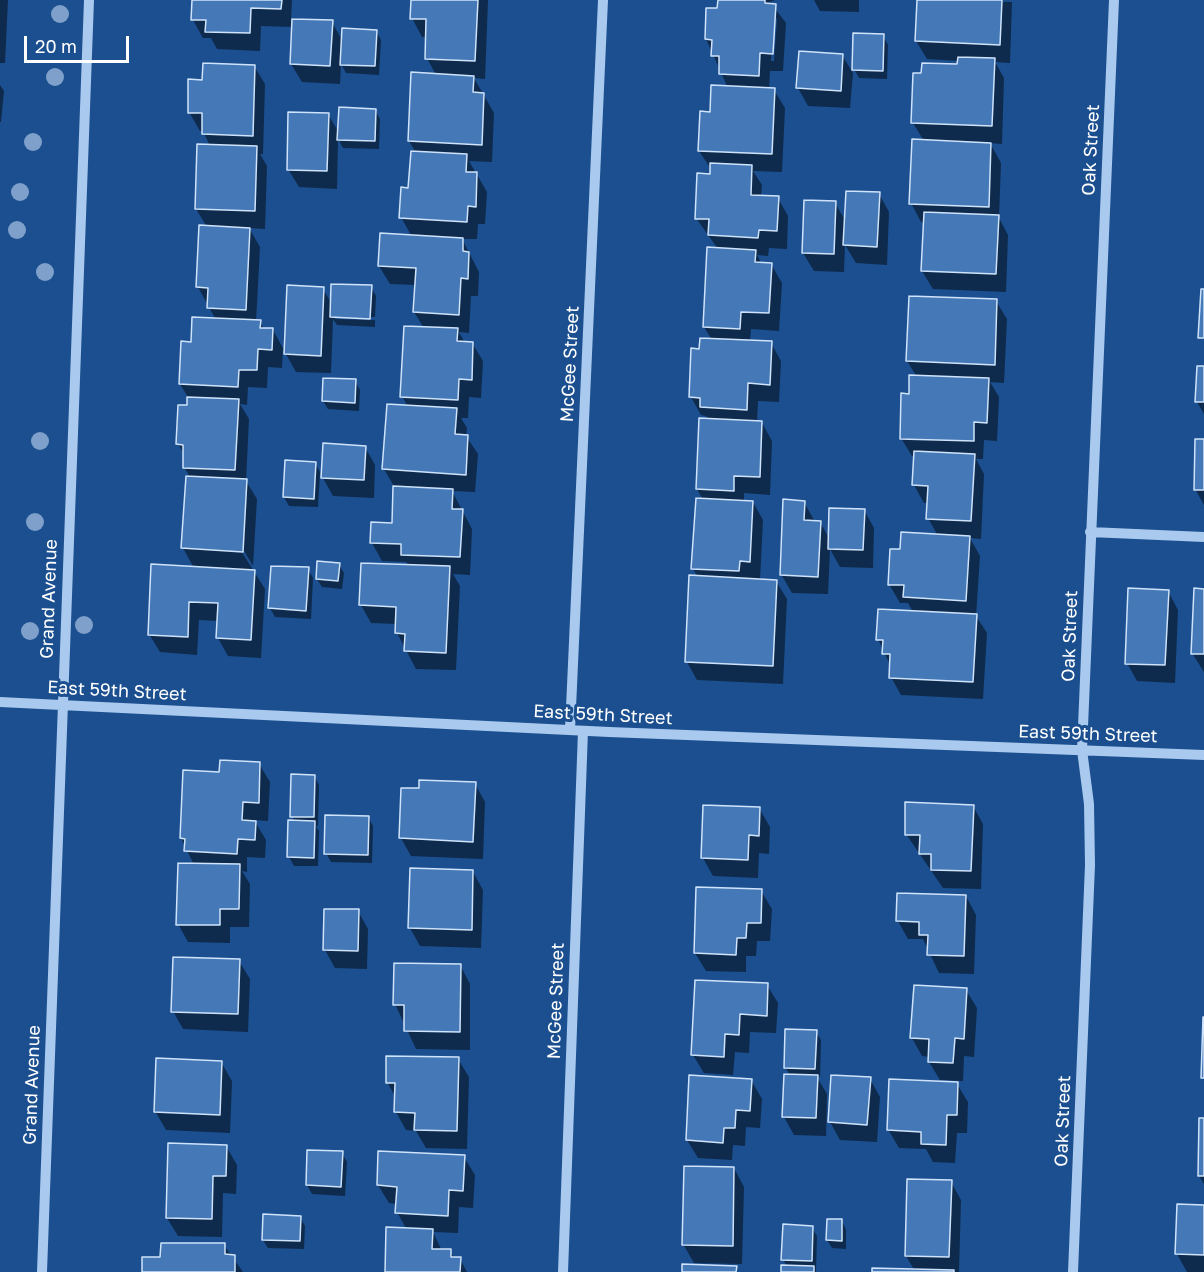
<!DOCTYPE html>
<style>
body{margin:0}
#map{position:relative;width:1204px;height:1272px;overflow:hidden;background:#1b4f8f;font-family:"Golos Text",sans-serif}
canvas{display:block}
.scale{position:absolute;left:24px;top:36px;width:105px;height:27px;box-sizing:border-box;border:3px solid #fff;border-top:0;padding-left:8px;font-size:18px;line-height:21px;white-space:nowrap;color:#fff;-webkit-text-stroke:4px #1b4f8f;paint-order:stroke}
</style>
<div id="map">
<canvas width="1204" height="1272"></canvas>
<div class="scale">20 m</div>
</div>
<script>
const context = document.querySelector('canvas').getContext('2d');
context.lineJoin = 'round';
function paint(path, color) { context.fillStyle = color; context.fill(path, 'evenodd'); }
const toPath = rows => new Path2D(rows.map(r => 'M' + r).join(''));
function strokePath(path, color, width, dash) { context.strokeStyle = color; context.lineWidth = width; context.lineCap = dash ? 'butt' : 'round'; context.setLineDash(dash || []); context.stroke(path); }
function write(font, color, halo, rows, align = 'center') {
  context.font = font + ' "Golos Text",sans-serif'; context.lineWidth = 6; context.setLineDash([]); context.textBaseline = 'middle'; context.strokeStyle = halo; context.fillStyle = color; for (const [text, x, y, turn = 0] of rows) {
    context.save(); context.translate(x, y); context.rotate((+turn || 0) * Math.PI / 180); context.textAlign = isNaN(turn) ? turn : align; if (halo) context.strokeText(text, 0, 0); context.fillText(text, 0, 0); context.restore();
  }
}
paint(toPath([
 [0,0,8,0,5,63,0,63],
 [193,0,292,0,291,20,332,22,342,40,376,31,381,40,379,75,346,73,341,64,340,84,302,82,291,64,293,27,261,26,260,51,217,49,211,38,203,38,193,20],
 [412,0,488,0,485,79,474,78,494,113,492,162,469,161,487,192,485,224,478,224,477,239,462,239,479,272,478,296,471,296,469,333,459,332,465,343,472,343,483,361,481,398,469,397,468,418,461,418,467,428,466,436,478,454,475,492,452,491,472,529,470,575,453,574,460,586,456,670,416,669,397,633,397,624,371,623,361,605,409,566,406,562,382,561,372,543,393,525,395,488,384,469,408,407,402,396,424,328,414,312,416,285,390,284,379,266,412,237,401,217,410,190,416,153,409,141,436,75,427,58,427,37,422,37,412,18],
 [719,0,775,0,770,2,786,23,783,71,770,71,769,90,774,90,785,108,782,172,753,171,762,185,761,197,778,198,788,216,787,249,769,248,768,256,757,255,762,264,771,264,782,283,779,331,751,329,750,342,771,343,781,361,779,402,758,401,757,422,762,423,772,441,770,495,744,493,744,502,753,502,763,520,760,580,776,581,787,599,783,684,697,680,687,662,698,577,693,569,703,500,697,489,709,420,706,416,701,415,691,397,701,350,712,340,704,327,718,249,696,218,711,175,711,169,699,151,728,88,706,39,719,10],
 [774,16,777,19,774,61,771,61],
 [814,0,859,0,859,12,820,11],
 [918,0,1012,2,1010,63,995,62,1004,78,1002,144,990,143,1001,163,999,218,1008,235,1006,292,933,289,922,271,925,222,921,222,911,203,924,141,913,123,959,66,959,61,927,59,916,41],
 [883,36,888,45,887,79,859,78,854,69],
 [842,55,853,73,850,108,808,106,798,88],
 [254,66,265,84,263,154,260,154,267,166,265,229,249,228,260,247,256,322,260,322,264,330,273,330,285,352,323,289,332,304,371,287,376,296,375,317,335,316,335,319,375,320,375,327,337,325,333,319,331,373,296,372,283,349,282,368,268,367,267,388,248,387,247,405,240,404,249,419,246,481,257,499,253,566,240,544,238,546,265,589,261,658,228,656,218,638,218,621,199,620,197,655,160,652,149,634,194,568,183,548,190,477,184,467,185,456,178,444,188,406,188,397,180,384,216,320,198,287,207,227,196,209,210,146,203,131,200,131,189,112,203,81],
 [0,85,4,91,1,122,0,122],
 [375,110,380,119,379,149,343,148,338,139,337,189,299,187,288,169,328,114,339,133],
 [879,194,889,212,887,265,856,263,845,245,844,272,814,271,803,253,835,203,846,222],
 [910,297,996,301,1007,319,1004,383,990,382,999,397,997,441,984,440,983,459,976,459,984,474,981,539,970,538,980,556,976,616,987,633,983,699,901,695,891,677,891,667,878,639,913,612,908,603,900,603,889,584,901,551,938,536,928,518,928,503,924,503,914,485,915,457,912,456,901,438,917,377,907,361],
 [1204,367,1204,414,1197,402],
 [355,381,360,390,359,411,328,409,323,401],
 [1204,440,1204,505,1195,489],
 [365,447,375,465,374,498,333,496,323,478],
 [315,463,320,472,318,507,289,506,284,497],
 [804,502,815,522,820,522,830,540,864,510,874,528,873,568,840,567,830,549,828,594,792,593,781,574],
 [339,565,344,573,342,589,322,587,317,579],
 [272,567,308,569,313,578,311,619,275,617,270,608],
 [1204,590,1204,672,1192,653],
 [1168,591,1178,610,1175,683,1137,681,1127,663],
 [259,764,270,782,268,821,254,820,266,840,265,858,247,857,247,872,242,871,250,884,249,927,230,927,230,943,188,942,178,924,194,865,181,838,221,774],
 [314,776,319,785,318,826,316,826,319,831,318,866,294,866,289,857,295,822,292,816],
 [475,784,485,802,483,859,411,856,401,838],
 [973,806,983,824,981,889,943,888,906,834],
 [759,808,770,827,769,854,759,853,758,878,713,876,703,858],
 [368,817,373,826,372,863,331,862,326,853],
 [473,872,483,890,481,948,420,946,410,928],
 [761,891,772,909,770,941,757,941,756,956,746,956,746,972,706,971,695,953],
 [966,896,976,915,974,974,939,973,923,939,908,939,898,921],
 [358,911,368,929,367,969,335,968,325,950],
 [239,961,250,979,248,1032,183,1029,173,1011],
 [460,965,470,984,470,1050,416,1049,395,1004],
 [767,985,778,1003,776,1033,750,1032,749,1053,735,1052,733,1075,704,1073,693,1055],
 [966,990,977,1008,974,1057,964,1056,963,1081,940,1080,929,1062,929,1057,922,1056,912,1038],
 [816,1032,821,1040,820,1077,817,1077,827,1094,826,1136,794,1135,784,1117,790,1075,785,1067],
 [458,1059,469,1077,467,1149,426,1148,416,1131,406,1130,396,1112,396,1098,387,1082],
 [221,1062,232,1081,230,1133,166,1130,155,1111],
 [870,1079,880,1097,877,1142,840,1140,830,1122],
 [751,1080,762,1099,760,1128,746,1127,745,1146,733,1145,732,1160,698,1158,687,1140],
 [957,1084,968,1102,967,1133,957,1133,955,1163,933,1162,926,1149,899,1148,888,1129],
 [1204,1120,1204,1184,1199,1176],
 [226,1146,237,1165,236,1194,223,1193,222,1237,178,1236,167,1218],
 [309,1151,342,1153,347,1162,345,1196,312,1194,307,1185],
 [380,1152,464,1157,475,1175,473,1208,459,1207,458,1233,433,1232,442,1251,450,1251,455,1259,460,1259,467,1272,386,1272,407,1230,397,1212,397,1204,389,1203,378,1185],
 [734,1168,744,1187,742,1264,694,1263,683,1244],
 [951,1182,961,1200,959,1272,874,1272,915,1271,906,1256],
 [1204,1207,1204,1272,1187,1272,1177,1254],
 [300,1217,305,1226,304,1249,268,1248,263,1240],
 [841,1220,846,1229,846,1249,832,1248,827,1240],
 [812,1228,817,1236,816,1272,783,1272,787,1267,783,1259],
 [224,1245,243,1272,143,1272,162,1259]
]), '#0007');
const building = toPath([
 [192,0,282,0,281,9,251,8,250,33,205,32,206,20,191,20,192,0],
 [411,0,478,0,475,61,425,59,426,19,410,19,411,0],
 [718,0,765,0,765,3,776,4,773,54,760,53,759,76,719,74,719,56,711,56,712,40,705,39,706,8,717,8,718,0],
 [917,0,1002,0,1000,45,915,41,917,0],
 [292,19,333,20,330,66,290,64,292,19],
 [342,28,377,30,375,66,340,65,342,28],
 [853,33,884,34,883,71,852,70,853,33],
 [799,51,843,54,841,91,796,88,799,51],
 [958,57,995,58,992,126,911,123,913,73,921,73,922,63,957,64,958,57],
 [203,63,255,65,253,136,202,134,202,113,188,113,188,79,202,80,203,63],
 [411,72,474,76,473,92,484,93,482,145,408,141,411,72],
 [711,85,775,88,772,154,698,151,700,111,710,112,711,85],
 [339,107,376,109,375,141,337,140,339,107],
 [288,112,329,113,327,171,287,170,288,112],
 [912,139,991,143,989,207,909,204,912,139],
 [197,144,257,146,255,211,195,209,197,144],
 [411,151,467,154,466,172,477,172,476,207,468,206,467,222,399,218,401,187,408,188,411,151],
 [710,163,752,165,751,195,779,196,777,231,759,230,758,238,708,235,709,219,695,219,697,173,710,174,710,163],
 [846,191,880,192,877,247,843,245,846,191],
 [804,200,836,201,834,254,802,253,804,200],
 [924,212,999,215,996,274,921,271,924,212],
 [199,225,250,228,246,310,207,308,208,288,196,287,199,225],
 [380,233,463,238,463,251,469,252,468,279,461,278,459,315,413,312,416,268,378,266,380,233],
 [707,247,756,250,755,262,772,263,769,313,741,312,740,329,703,327,707,247],
 [331,284,372,285,370,319,330,317,331,284],
 [287,285,324,287,321,356,284,354,287,285],
 [1201,289,1204,289,1204,338,1198,338,1201,289],
 [909,296,997,299,995,365,906,361,909,296],
 [192,317,261,320,260,328,273,328,272,350,258,349,257,370,239,370,238,387,179,384,181,341,191,342,192,317],
 [404,326,458,328,457,341,473,342,472,380,459,379,458,400,400,397,404,326],
 [700,338,772,341,770,385,748,383,747,410,700,407,700,398,689,397,691,348,699,349,700,338],
 [1197,366,1204,366,1204,402,1195,402,1197,366],
 [909,375,989,378,987,423,974,422,974,441,900,439,901,393,909,394,909,375],
 [323,378,356,379,355,403,322,401,323,378],
 [187,397,239,399,235,470,183,468,183,445,176,444,178,405,187,405,187,397],
 [387,404,457,408,455,434,468,435,466,475,382,469,387,404],
 [699,418,762,421,760,477,734,476,734,491,696,489,699,418],
 [1195,439,1204,439,1204,490,1194,490,1195,439],
 [323,443,366,446,364,480,321,478,323,443],
 [914,451,975,454,971,521,926,519,928,486,912,485,914,451],
 [285,460,316,462,314,499,283,497,285,460],
 [186,476,247,479,243,552,181,548,186,476],
 [393,486,453,489,452,509,463,509,460,557,401,555,401,544,370,543,371,522,392,523,393,486],
 [696,498,753,501,750,562,740,561,739,571,691,569,696,498],
 [783,499,805,501,804,520,821,521,818,577,780,575,783,499],
 [829,508,865,509,863,550,828,549,829,508],
 [901,532,970,536,966,601,903,597,904,585,888,585,890,549,900,549,901,532],
 [317,561,340,563,338,581,316,579,317,561],
 [361,563,450,566,446,653,404,651,405,634,395,633,396,607,359,605,361,563],
 [151,564,255,570,251,640,216,638,218,603,189,602,188,637,148,635,151,564],
 [271,566,309,567,306,611,268,608,271,566],
 [689,575,777,580,773,666,685,662,689,575],
 [1128,588,1169,590,1165,665,1125,664,1128,588],
 [1194,588,1204,589,1204,654,1191,654,1194,588],
 [878,609,977,614,973,682,889,678,890,654,882,654,883,640,876,640,878,609],
 [220,760,260,762,259,803,243,802,242,820,256,821,255,840,238,839,237,854,184,851,185,839,180,838,183,770,219,772,220,760],
 [291,774,315,775,314,817,290,817,291,774],
 [419,780,476,782,473,842,399,838,401,788,419,788,419,780],
 [905,802,974,805,971,871,931,870,931,854,919,854,920,835,905,835,905,802],
 [703,805,760,807,759,836,749,835,748,860,701,858,703,805],
 [325,815,369,816,368,855,324,854,325,815],
 [288,820,315,821,314,858,287,857,288,820],
 [178,863,240,864,239,909,220,909,220,925,176,925,178,863],
 [410,868,473,870,472,930,408,928,410,868],
 [696,887,762,889,761,923,747,923,746,938,737,938,736,955,694,953,696,887],
 [897,893,966,895,964,956,927,955,928,935,919,935,919,922,896,921,897,893],
 [324,909,359,909,358,951,323,950,324,909],
 [173,957,240,959,238,1014,171,1012,173,957],
 [394,963,461,964,460,1032,404,1031,404,1005,393,1005,394,963],
 [695,980,768,983,767,1016,740,1014,739,1035,725,1034,724,1057,691,1055,695,980],
 [914,985,967,988,964,1039,955,1038,953,1063,928,1062,929,1039,910,1038,914,985],
 [1203,1017,1204,1017,1204,1078,1201,1078,1203,1017],
 [785,1029,817,1030,815,1069,784,1068,785,1029],
 [386,1056,459,1057,457,1131,414,1130,415,1113,394,1112,395,1083,386,1083,386,1056],
 [156,1058,222,1061,220,1115,154,1112,156,1058],
 [784,1074,818,1075,816,1118,782,1117,784,1074],
 [689,1075,752,1079,750,1111,736,1110,735,1128,724,1128,723,1143,686,1140,689,1075],
 [831,1075,871,1077,867,1125,828,1122,831,1075],
 [889,1079,958,1082,957,1115,947,1115,946,1145,921,1144,921,1132,887,1130,889,1079],
 [1199,1118,1204,1118,1204,1176,1198,1176,1199,1118],
 [168,1143,227,1145,226,1176,213,1176,212,1219,166,1218,168,1143],
 [307,1150,343,1151,341,1187,306,1185,307,1150],
 [378,1151,465,1155,463,1191,449,1190,448,1216,395,1213,397,1187,377,1185,378,1151],
 [684,1166,734,1167,733,1246,682,1245,684,1166],
 [907,1179,952,1180,949,1257,905,1256,907,1179],
 [1177,1204,1204,1205,1204,1255,1175,1254,1177,1204],
 [263,1214,301,1216,300,1241,262,1240,263,1214],
 [827,1219,842,1219,842,1241,826,1240,827,1219],
 [783,1224,813,1226,812,1261,781,1260,783,1224],
 [386,1227,433,1229,432,1249,451,1249,451,1257,461,1257,460,1272,385,1272,386,1227],
 [161,1243,225,1243,225,1254,235,1255,235,1272,142,1272,142,1257,160,1257,161,1243],
 [682,1264,737,1266,736,1272,682,1272,682,1264],
 [781,1265,814,1266,814,1272,781,1272,781,1265],
 [872,1268,954,1270,954,1272,872,1272,872,1268]
]);
paint(building, '#4478b7');
strokePath(building, '#cfe3fa', 1.5);
strokePath(toPath([
 [1090,532,1204,537],
 [0,702,609,732,1204,755],
 [570,730,603,0],
 [42,1272,89,0],
 [563,1272,583,731],
 [1073,1272,1090,865,1089,804,1082,750,1114,0]
]), '#a9c9ee', 10);
context.fillStyle = '#7ea0ca';
for (const [x, y] of [
 [60,14],
 [55,77],
 [33,142],
 [20,192],
 [17,230],
 [45,272],
 [40,441],
 [35,522],
 [84,625],
 [30,631]
]) { context.beginPath(); context.arc(x, y, 9, 0, 2 * Math.PI); context.fill(); }
write('18px', '#fff', '#1b4f8f', [
 ["Oak Street",1091,150,-87],
 ["McGee Street",570,364,-87],
 ["Grand Avenue",49,599,-88],
 ["Oak Street",1070,636,-88],
 ["East 59th Street",117,691,3],
 ["East 59th Street",603,715,3],
 ["East 59th Street",1088,734,2],
 ["McGee Street",556,1001,-88],
 ["Grand Avenue",32,1085,-88],
 ["Oak Street",1063,1121,-88]
]);
</script>
